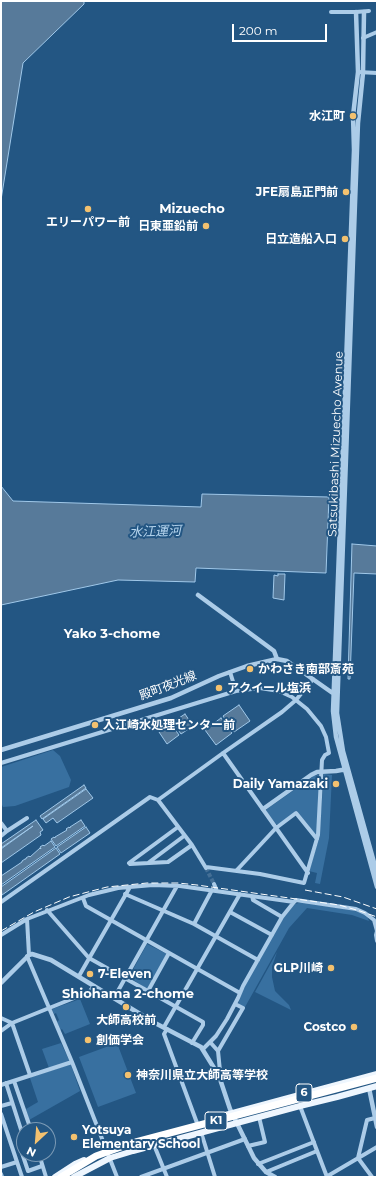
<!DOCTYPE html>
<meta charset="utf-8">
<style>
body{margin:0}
#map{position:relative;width:378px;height:1178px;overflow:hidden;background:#235683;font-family:Montserrat,sans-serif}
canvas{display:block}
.frame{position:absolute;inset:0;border:2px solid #fff;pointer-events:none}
.north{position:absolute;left:16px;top:1122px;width:40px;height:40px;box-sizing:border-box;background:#235683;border:1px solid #7b9ab5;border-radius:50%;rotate:206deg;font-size:11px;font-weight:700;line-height:16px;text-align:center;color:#fff}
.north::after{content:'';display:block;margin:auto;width:14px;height:18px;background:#f3c16f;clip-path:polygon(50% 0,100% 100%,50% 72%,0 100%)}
.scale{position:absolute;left:232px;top:24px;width:95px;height:18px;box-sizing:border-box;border:2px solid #fff;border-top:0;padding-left:5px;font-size:12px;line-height:14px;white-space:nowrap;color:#fff;-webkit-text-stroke:3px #235683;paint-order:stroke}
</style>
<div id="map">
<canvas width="378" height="1178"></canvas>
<div class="frame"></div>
<div class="north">N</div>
<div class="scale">200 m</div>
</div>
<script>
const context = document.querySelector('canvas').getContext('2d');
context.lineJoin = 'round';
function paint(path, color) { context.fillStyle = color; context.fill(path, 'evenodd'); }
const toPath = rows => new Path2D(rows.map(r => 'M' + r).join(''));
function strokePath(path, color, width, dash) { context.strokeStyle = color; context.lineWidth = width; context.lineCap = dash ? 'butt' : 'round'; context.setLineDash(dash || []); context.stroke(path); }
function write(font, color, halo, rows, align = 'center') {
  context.font = font + ' Montserrat,"Noto Sans JP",sans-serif'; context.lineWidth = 4; context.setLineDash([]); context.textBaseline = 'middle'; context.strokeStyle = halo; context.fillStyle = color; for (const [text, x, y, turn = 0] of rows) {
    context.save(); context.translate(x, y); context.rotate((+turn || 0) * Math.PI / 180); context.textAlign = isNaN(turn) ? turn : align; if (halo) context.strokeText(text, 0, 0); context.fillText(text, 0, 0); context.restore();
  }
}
paint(toPath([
 [53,750,60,756,71,780,69,787,15,806,3,807,1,803,1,767],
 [324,774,332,775,329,838,320,884,315,883,317,873,309,871,319,838],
 [318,775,320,776,317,835,314,835,297,811,279,824,276,824,266,811,267,809,314,776],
 [302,902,355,911,366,914,369,921,352,915,307,908,289,928,245,1007,238,1004,244,986,282,920,295,904],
 [147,944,167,954,147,989,129,977],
 [277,952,272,967,272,977,275,991,289,1005,291,1010,255,992],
 [80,999,90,1024,65,1034,62,1029,60,1030,57,1022,59,1020,56,1013,54,1014,52,1009],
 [61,1043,69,1060,68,1062,49,1068,42,1049],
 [117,1043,136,1093,98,1107,79,1057],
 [69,1065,71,1065,80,1091,29,1120,26,1109,38,1102,30,1078,31,1077]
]), '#3870a0');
const water = toPath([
 [1,1,84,1,84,4,23,63,1,200,1,1],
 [1,486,13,501,201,507,202,494,329,497,326,573,196,568,195,582,118,580,1,605,1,486],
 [352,544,377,546,377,574,354,573,350,679,348,679,352,544],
 [278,574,285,574,284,600,273,598,274,575,278,576,278,574],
 [239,705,250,721,234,732,223,716,239,705],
 [185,714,193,726,181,734,173,722,185,714],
 [221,718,232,733,216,745,205,730,221,718],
 [171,724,179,735,167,744,159,732,171,724],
 [84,785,86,788,42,819,40,816,84,785],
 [86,789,93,798,57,823,53,818,46,823,43,819,86,789],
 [36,820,43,830,40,832,41,835,1,863,1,849,33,826,1,848,1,844,36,820],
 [81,820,85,826,56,846,51,839,54,837,55,838,55,837,67,830,66,829,69,827,70,828,70,827,81,820],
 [86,827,90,833,61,853,57,847,86,827],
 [51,841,55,847,1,885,1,876,22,862,22,861,25,859,26,859,26,858,29,856,30,857,40,848,41,849,40,847,43,845,44,846,51,841],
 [56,848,60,854,2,895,1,887,56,848]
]);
paint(water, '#577a9a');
strokePath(water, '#a0c8e9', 1);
strokePath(toPath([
 [206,868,214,884]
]), '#446f96', 4, [4, 2]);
strokePath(toPath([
 [331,12,356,12,369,11],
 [363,38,377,32],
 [358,72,377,73],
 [230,672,236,691],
 [223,753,308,873],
 [1,763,236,691,260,688,279,691,292,697,307,709,321,726,326,737,329,753,325,755,322,760,318,835,304,883,260,874,206,867],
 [158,800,223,753,282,712,296,700,313,679],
 [1,823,7,831,1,836],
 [178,827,129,863,130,864,168,862,192,845],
 [7,831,27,818],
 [148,863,184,836],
 [236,871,276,828,296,813,317,839],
 [214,884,217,891],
 [125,894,194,924,258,960],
 [252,896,253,900,282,917],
 [83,898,86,906,240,993],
 [1,902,150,797,158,800,192,845,206,868],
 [47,910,89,958,203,1022,203,1025,192,1043],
 [230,912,272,935],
 [27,919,29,955],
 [194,924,212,890],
 [1,935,27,919,89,895,118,888,153,885,180,886,294,902,296,900,356,909,365,913,374,920,377,931,376,935,377,941],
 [27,956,72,1062,117,1177],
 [79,976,130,887],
 [148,991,169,953],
 [114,998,177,886],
 [1,1018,12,1023,30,1075],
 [164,1027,240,894],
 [167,1029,164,1034,197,1123],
 [1,1031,12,1023,89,992,94,986],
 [210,1042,218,1051,221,1081],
 [203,1049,216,1036,227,1019,238,998,243,986,282,917,294,902],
 [218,1051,243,1008,235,1004],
 [14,1081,31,1130],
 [6,1083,24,1139],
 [1,1085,72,1062],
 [1,1106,12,1103],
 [300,1106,327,1177],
 [1,1114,22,1177],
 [201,1132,215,1177],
 [24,1139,18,1141,28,1171,42,1166],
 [154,1145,167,1177],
 [248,1146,265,1142,259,1117],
 [39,1154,46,1177],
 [258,1164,314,1142],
 [1,1167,17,1162],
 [266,1172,317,1151],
 [1,1174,2,1177],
 [141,1177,245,1139],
 [326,1177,377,1147],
 [372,1177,358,1158,367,1120,375,1118]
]), '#accce8', 4);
strokePath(toPath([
 [356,12,358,72,353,116,354,150,333,711,336,737,377,887],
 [364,12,363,73,358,123,355,204,337,713,343,751,377,873],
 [198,595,270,648,274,651,277,659],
 [1,750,171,698,219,676,247,666,277,659,287,661,334,694],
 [263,809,311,775,317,772,336,771,347,769],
 [1,983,29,955,32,954,51,960,155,1023,201,1047,219,1076,230,1109,254,1158,266,1172,275,1177],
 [369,1088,377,1127]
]), '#accce8', 4.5);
strokePath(toPath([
 [218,1117,377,1074],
 [55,1177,75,1164,84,1160],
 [74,1177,110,1158,133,1151,300,1106,337,1097,377,1086]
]), '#eef6fe', 6);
strokePath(toPath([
 [305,890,343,897,377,909],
 [1,931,34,912,69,897,107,887,147,883,178,883,197,885,339,905,360,911,377,917]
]), '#fff', 1, [7, 3]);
strokePath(toPath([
 [61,1177,96,1156,132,1143,377,1078]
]), '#fff', 7);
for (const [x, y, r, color] of [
 [353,116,4,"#f3c16f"],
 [346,192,4,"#f3c16f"],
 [88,209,4,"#f3c16f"],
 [206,226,4,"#f3c16f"],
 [345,239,4,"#f3c16f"],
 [250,669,4,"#f3c16f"],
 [219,688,4,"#f3c16f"],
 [95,725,4,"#f3c16f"],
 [336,784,4,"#f3c16f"],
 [331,968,4,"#f3c16f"],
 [90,974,4,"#f3c16f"],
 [126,1007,4,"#f3c16f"],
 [354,1027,4,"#f3c16f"],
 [88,1040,4,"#f3c16f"],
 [128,1075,4,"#f3c16f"],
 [74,1137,4,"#f3c16f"]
]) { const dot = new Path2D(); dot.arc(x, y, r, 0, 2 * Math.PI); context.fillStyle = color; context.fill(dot); strokePath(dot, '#235683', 1.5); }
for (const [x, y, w] of [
 [304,1093,16],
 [216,1121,22]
]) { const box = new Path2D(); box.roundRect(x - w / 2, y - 9, w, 18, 3); context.fillStyle = '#235683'; context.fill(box); strokePath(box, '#fff', 1); }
write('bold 11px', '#fff', null, [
 ["6",304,1093],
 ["K1",216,1121]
]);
write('bold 12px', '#fff', '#235683', [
 ["水江町",345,116],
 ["JFE扇島正門前",338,192],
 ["エリーパワー前",88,222,"center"],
 ["日東亜鉛前",198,226],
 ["日立造船入口",337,239],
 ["かわさき南部斎苑",258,669,"left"],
 ["アクイール塩浜",227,688,"left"],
 ["入江崎水処理センター前",103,725,"left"],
 ["Daily Yamazaki",328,784],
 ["GLP川崎",323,968],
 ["7-Eleven",98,974,"left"],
 ["大師高校前",126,1020,"center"],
 ["Costco",346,1027],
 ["創価学会",96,1040,"left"],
 ["神奈川県立大師高等学校",136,1075,"left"],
 ["Yotsuya",82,1130,"left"],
 ["Elementary School",82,1144,"left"]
], 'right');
write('12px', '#fff', '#235683', [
 ["Satsukibashi Mizuecho Avenue",336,444,-88],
 ["殿町夜光線",168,686,-21]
]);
write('bold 13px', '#fff', '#235683', [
 ["Mizuecho",192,209],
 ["Yako 3-chome",112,634],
 ["Shiohama 2-chome",128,994]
]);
write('italic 13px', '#b7d6ef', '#235683', [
 ["水江運河",155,532,-2]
]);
</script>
